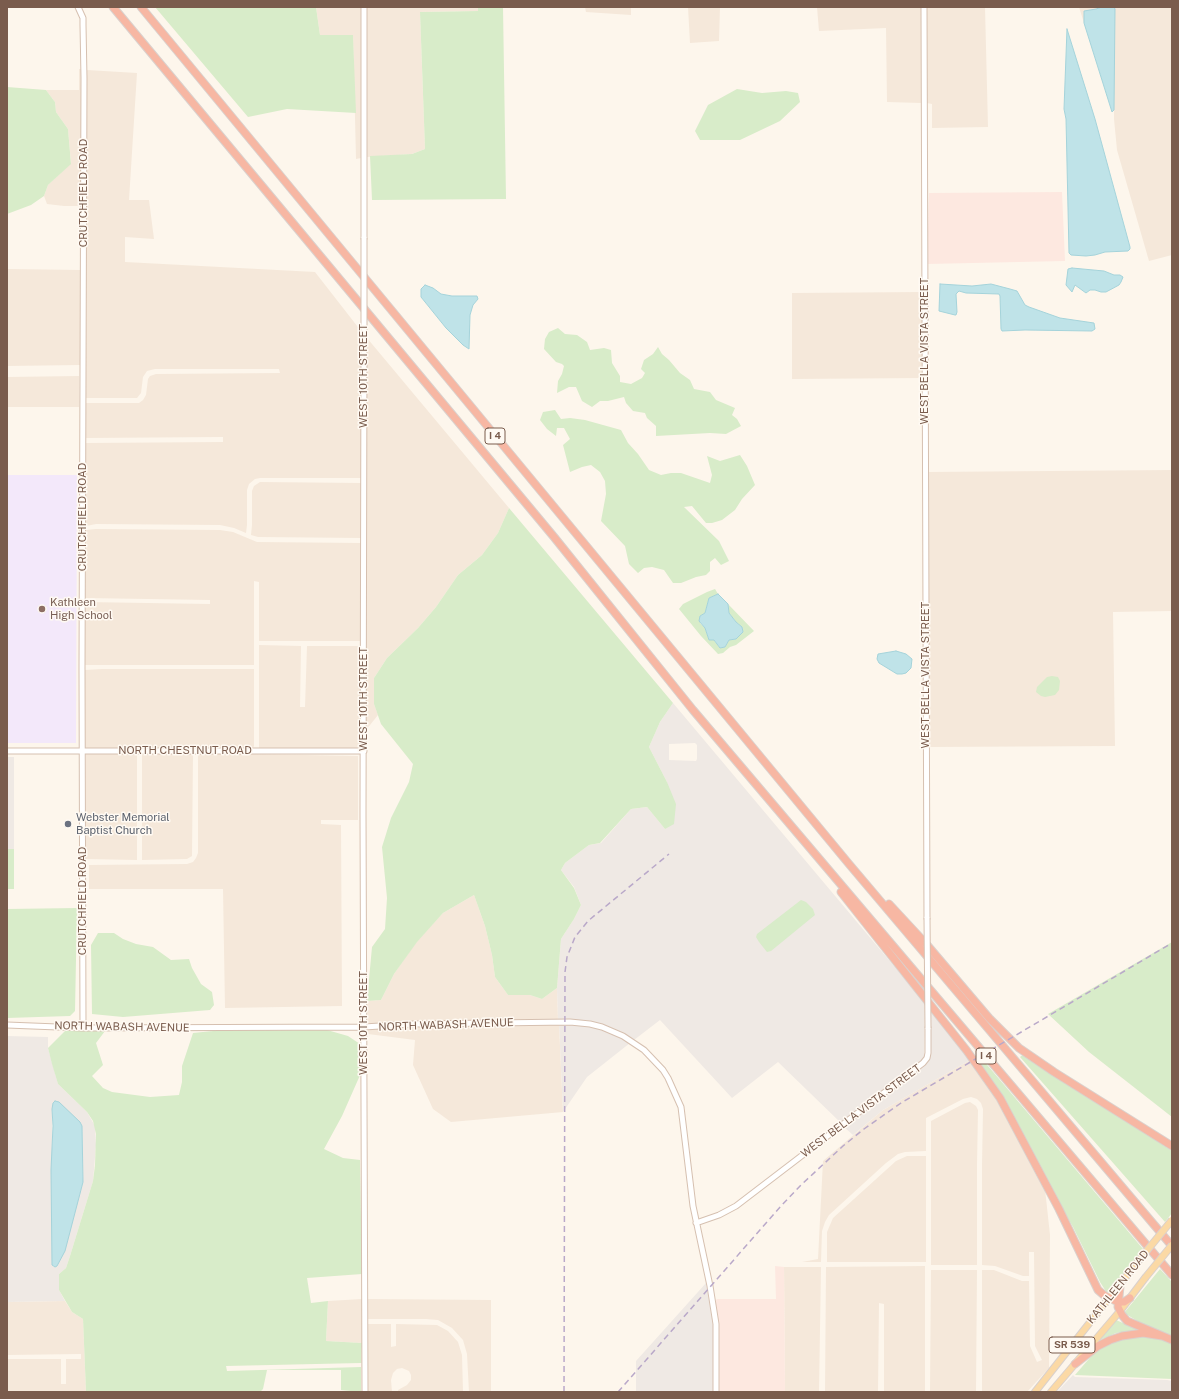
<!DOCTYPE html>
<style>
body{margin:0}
#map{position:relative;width:1179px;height:1399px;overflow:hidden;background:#fdf6ec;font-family:"Public Sans",sans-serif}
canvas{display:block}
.frame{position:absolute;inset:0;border:8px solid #7a5c4d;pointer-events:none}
</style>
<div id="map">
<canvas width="1179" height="1399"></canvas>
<div class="frame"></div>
</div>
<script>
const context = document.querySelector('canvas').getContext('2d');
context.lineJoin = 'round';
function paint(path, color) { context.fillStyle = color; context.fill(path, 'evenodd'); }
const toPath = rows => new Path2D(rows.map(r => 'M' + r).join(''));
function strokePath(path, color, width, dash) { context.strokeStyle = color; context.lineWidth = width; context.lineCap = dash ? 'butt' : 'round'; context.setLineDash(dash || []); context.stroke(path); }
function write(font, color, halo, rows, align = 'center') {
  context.font = font + ' "Public Sans",sans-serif'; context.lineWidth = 3; context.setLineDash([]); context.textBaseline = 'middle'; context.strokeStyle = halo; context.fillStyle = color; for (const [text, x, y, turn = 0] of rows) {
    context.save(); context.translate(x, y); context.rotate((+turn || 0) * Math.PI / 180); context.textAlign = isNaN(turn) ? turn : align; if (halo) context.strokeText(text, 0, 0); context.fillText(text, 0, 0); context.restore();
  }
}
paint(toPath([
 [316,7,362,7,361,158,356,159,353,35,320,35],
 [367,7,478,7,478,11,420,12,425,149,412,154,367,157],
 [585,7,631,7,631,15,586,12],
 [688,7,720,7,719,41,690,43],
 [817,7,921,7,921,103,887,102,886,28,819,31],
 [926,7,985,7,988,127,932,128,932,104,927,103],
 [1079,7,1102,7,1096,9,1084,11,1084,23],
 [1114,7,1172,7,1172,255,1149,261,1117,150,1114,119],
 [79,69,81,69,81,206,64,206,47,204,44,196,48,185,71,163,68,129,56,112,55,102,46,90,79,90],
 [87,70,137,73,129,200,149,200,154,239,125,237,125,262,315,272,361,331,361,478,260,478,255,479,249,484,247,490,247,525,246,533,234,528,220,525,96,524,86,526,86,443,223,442,223,437,86,438,86,403,139,403,143,400,146,395,148,379,150,376,156,374,280,373,279,369,155,369,147,371,143,377,141,393,137,398,86,398],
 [7,269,81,270,80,365,7,366],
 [922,292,922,378,792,379,792,293],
 [367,338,509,508,498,533,482,555,458,575,436,607,418,628,387,658,374,678,374,704,378,715,366,730],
 [79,376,79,407,7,407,7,377],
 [1172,470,1172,611,1113,612,1115,746,929,747,928,472],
 [260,482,361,483,361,538,258,537,251,535,252,525,252,491,254,486],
 [96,529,220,530,233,532,257,542,361,543,361,641,259,641,259,582,254,581,254,665,85,665,85,602,210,604,210,600,85,598,86,530],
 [259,645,301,646,300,707,305,707,307,646,361,646,361,748,259,748],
 [102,669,254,669,254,746,253,748,85,749,85,670],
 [193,753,192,856,187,859,142,860,142,754],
 [198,753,358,756,358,820,321,820,321,804,321,824,341,825,342,1006,225,1008,223,889,89,889,89,865,187,864,193,862,196,858,198,853],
 [86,754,137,754,137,860,86,859],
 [474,895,485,926,492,955,495,977,508,995,530,995,542,999,557,988,558,1020,412,1021,368,1025,367,1001,381,1000,394,974,416,942,443,913],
 [559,1024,563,1112,451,1122,433,1109,413,1065,415,1040,368,1034,368,1030,412,1026],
 [970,1060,998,1099,1045,1189,1050,1235,1049,1368,1027,1392,982,1392,982,1270,994,1270,1022,1281,1029,1281,1030,1346,1037,1362,1042,1360,1035,1346,1034,1252,1029,1252,1029,1276,1023,1276,995,1266,982,1265,982,1165,983,1109,981,1103,977,1099,971,1097,963,1099,926,1118,926,1151,905,1152,898,1154,886,1163,829,1215,825,1222,822,1231,821,1262,802,1262,818,1259,823,1161,883,1110],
 [970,1102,976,1106,978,1110,977,1165,977,1265,931,1265,931,1121,965,1103],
 [907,1156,926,1156,926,1262,827,1262,827,1232,833,1218,896,1161],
 [925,1266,925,1392,884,1392,884,1304,879,1303,878,1392,825,1392,826,1267],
 [784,1267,821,1267,819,1392,785,1392],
 [931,1270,977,1270,976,1392,930,1392],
 [362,1299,362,1363,361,1363,362,1343,326,1341,328,1301],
 [367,1299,491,1300,491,1392,469,1392,467,1354,463,1340,452,1328,438,1320,426,1319,367,1319],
 [65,1301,72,1312,83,1319,86,1392,7,1392,7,1359,61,1359,61,1384,66,1384,66,1359,81,1359,81,1354,7,1355,7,1302],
 [367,1324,391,1324,391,1347,396,1346,396,1324,437,1325,448,1331,458,1342,462,1355,463,1392,398,1392,398,1390,407,1385,411,1380,411,1375,409,1371,402,1368,397,1369,393,1373,391,1380,392,1392,368,1392]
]), '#f5e8da');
paint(toPath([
 [1062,192,1065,261,927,264,929,193],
 [775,1266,784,1267,785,1392,719,1392,719,1345,715,1301,717,1299,776,1299]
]), '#fde8e0');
paint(toPath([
 [673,703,925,1003,924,1057,921,1062,841,1123,778,1062,732,1098,660,1020,634,1040,614,1029,591,1021,581,1020,558,1020,557,988,561,939,574,919,581,905,574,887,561,870,565,863,589,845,601,843,631,809,647,807,665,829,667,782,649,747,660,722],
 [695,743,697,745,697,759,696,761,669,760,669,744],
 [7,757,14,757,14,849,7,849],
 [930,1009,970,1060,883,1110,853,1135,844,1127,929,1061,930,1053],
 [559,1024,589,1026,601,1029,622,1038,630,1043,587,1077,563,1112],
 [7,1036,48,1037,48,1048,58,1084,87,1112,95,1126,96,1145,93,1181,70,1256,66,1268,59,1274,59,1290,65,1301,7,1302],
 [52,1109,82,1126,83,1182,60,1259,57,1266,54,1267,52,1265],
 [706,1283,713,1324,714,1392,636,1392,636,1361],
 [1073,1375,1075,1377,1167,1380,1172,1381,1172,1392,1057,1392]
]), '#efe9e4');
paint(toPath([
 [7,475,77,475,76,743,7,743]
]), '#f3e8fa');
paint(toPath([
 [155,7,316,7,320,35,353,35,356,113,287,109,248,117],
 [478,7,503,7,506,199,372,200,370,156,412,154,425,149,420,12,478,11],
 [7,87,46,90,55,102,56,112,68,129,71,164,48,185,44,196,31,205,7,214],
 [737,89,762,93,786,91,798,93,800,102,780,121,740,140,700,140,695,131,708,105],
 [558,328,565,334,577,335,587,342,590,350,604,348,611,350,612,363,620,376,620,382,631,384,642,378,645,373,641,369,644,360,653,354,658,347,662,354,669,360,680,373,690,380,694,389,710,392,716,400,735,408,732,415,737,419,741,426,726,434,710,433,656,436,656,426,647,418,645,413,633,411,626,403,624,397,608,401,600,401,592,407,582,401,576,387,569,387,557,393,558,381,562,374,564,366,562,364,556,362,544,349,545,339,549,332],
 [555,410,561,419,570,418,585,420,621,430,628,443,638,454,649,470,661,475,671,473,681,473,710,483,712,475,707,456,720,461,740,455,747,466,755,485,742,499,735,510,722,520,712,523,706,523,692,506,684,507,719,541,729,561,721,565,715,558,710,562,710,571,706,575,696,577,681,583,673,583,664,570,652,567,644,568,638,573,629,564,625,546,601,521,606,494,605,481,600,472,591,465,582,467,570,472,563,445,570,439,564,428,557,428,556,436,547,429,540,420,543,412],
 [509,508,673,703,660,722,649,747,667,782,676,804,674,824,665,829,647,807,631,809,600,843,589,845,565,863,561,870,574,888,581,905,574,919,561,939,557,988,542,999,530,995,508,995,495,977,492,955,485,926,474,895,443,913,417,942,394,974,381,1000,367,1001,372,947,385,929,387,898,382,847,391,818,409,782,413,764,381,724,374,704,374,678,387,658,418,628,436,607,458,575,482,555,498,533],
 [715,589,718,594,709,598,705,613,700,616,700,623,705,628,709,640,714,640,720,648,725,647,729,640,736,639,743,632,742,627,736,622,729,613,728,604,754,631,736,645,730,647,723,653,718,654,701,636,679,609,683,604,707,592],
 [1052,676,1058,677,1060,681,1059,690,1055,695,1045,697,1041,696,1036,692,1037,687,1047,677],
 [7,849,14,849,14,889,7,889],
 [801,900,806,902,813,909,815,915,771,951,767,952,759,942,756,937,757,934],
 [77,908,75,1011,70,1016,7,1018,7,909],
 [98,933,114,933,123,939,136,944,153,947,171,960,189,959,192,968,201,984,212,992,214,1005,210,1010,123,1017,92,1014,91,945],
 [1172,942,1172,1117,1089,1052,1048,1014],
 [66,1030,105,1031,96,1043,103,1065,92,1076,103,1088,112,1092,150,1097,179,1095,182,1082,182,1066,193,1033,223,1030,327,1030,348,1036,360,1044,361,1073,342,1116,324,1149,343,1158,360,1160,362,1274,307,1278,311,1303,328,1301,326,1341,362,1343,361,1363,226,1366,227,1371,361,1367,361,1392,341,1390,341,1370,267,1370,263,1389,260,1392,86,1392,83,1319,72,1312,59,1290,59,1274,66,1268,70,1256,93,1181,95,1165,96,1134,93,1121,87,1112,58,1084,52,1064,48,1048],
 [1025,1053,1172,1151,1172,1213,1165,1222,1020,1057],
 [983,1060,1143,1249,1107,1293,1100,1282,1073,1227,1041,1172,1008,1107,996,1086,979,1062],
 [1160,1269,1172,1282,1172,1337,1141,1323,1124,1313],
 [1116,1320,1139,1330,1116,1333,1100,1340],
 [1131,1335,1155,1337,1172,1343,1172,1379,1075,1375,1094,1353,1107,1345]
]), '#d8ecc9');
const water = toPath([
 [1102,7,1114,7,1115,9,1114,110,1112,112,1084,23,1084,11,1096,9,1102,7],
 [1067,29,1095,119,1130,247,1130,249,1128,251,1105,252,1095,255,1086,256,1071,255,1069,253,1066,119,1064,109,1067,29],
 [1072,268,1104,271,1114,275,1120,275,1123,277,1121,282,1119,285,1106,292,1101,292,1095,290,1090,290,1086,293,1075,285,1072,292,1066,285,1068,269,1072,268],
 [940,284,972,286,991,284,1010,289,1017,291,1025,305,1029,307,1060,318,1094,323,1095,329,1092,331,1025,330,1002,331,1001,329,1000,296,999,294,966,293,959,291,956,294,957,312,956,315,955,315,939,311,940,284],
 [425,285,433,288,441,294,452,296,477,296,478,299,473,305,470,315,469,349,463,345,446,328,421,297,421,289,425,285],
 [718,594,728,604,729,613,736,622,742,627,743,632,736,639,729,640,725,647,720,648,714,640,709,640,705,628,699,621,700,616,705,613,709,598,718,594],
 [896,651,906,654,912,659,911,668,906,673,902,674,897,674,879,663,877,659,878,654,896,651],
 [55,1101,59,1102,80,1122,82,1126,83,1182,65,1251,57,1266,55,1267,52,1265,51,1170,53,1126,52,1109,53,1103,55,1101]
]);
paint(water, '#bfe3e8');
strokePath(water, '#a5d3da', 1);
const secondary = toPath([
 [78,7,83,18,83,25,84,78,82,668,83,1028],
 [924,7,927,918],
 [364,238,364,7],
 [364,345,363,813,365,1392],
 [7,751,364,751],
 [7,1025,83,1028,364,1027,412,1024,570,1022,590,1024,602,1027,623,1036,644,1050,663,1070,668,1078,681,1107,693,1206,710,1286,716,1324,716,1392],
 [696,1223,719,1215,736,1206,923,1063,927,1058,928,1053,928,1028]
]);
const primary = toPath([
 [1035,1392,1140,1259],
 [1051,1392,1120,1311,1145,1278]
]);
const highway = toPath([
 [113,7,554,537,693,710,1172,1275],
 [141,7,849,864,1172,1246],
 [841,892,967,1051,1000,1098,1059,1209,1098,1290,1105,1296,1118,1302,1124,1302,1130,1298],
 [889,904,927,945,989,1018,1019,1048,1054,1072,1172,1146],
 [1120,1286,1118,1307,1122,1315,1127,1321,1172,1340],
 [1075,1364,1098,1346,1110,1340,1122,1336,1143,1333,1162,1336]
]);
strokePath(secondary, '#d6c0b0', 7);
strokePath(primary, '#dad1cd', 8);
strokePath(highway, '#dad1cd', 9);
strokePath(secondary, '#fff', 5);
strokePath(primary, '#fbd9a5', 6);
strokePath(highway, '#f7b7a3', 7);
strokePath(toPath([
 [564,1392,565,972,567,957,575,937,588,921,669,854],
 [618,1392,781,1206,801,1185,843,1146,864,1129,901,1103,1172,943]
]), '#b9a8c9', 1.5, [6, 4]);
const secondaryBridge = toPath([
 [364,345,364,238],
 [927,918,928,1028]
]);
const primaryBridge = toPath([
 [1140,1259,1172,1220],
 [1145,1278,1172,1245]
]);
strokePath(secondaryBridge, '#d6c0b0', 7, []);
strokePath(primaryBridge, '#dad1cd', 8, []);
strokePath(secondaryBridge, '#fff', 5);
strokePath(primaryBridge, '#fbd9a5', 6);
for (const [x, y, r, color] of [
 [42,609,4,"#8d6e63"],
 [68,824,4,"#6b7280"]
]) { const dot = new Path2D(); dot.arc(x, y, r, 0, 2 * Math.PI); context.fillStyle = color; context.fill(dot); strokePath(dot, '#fffaf3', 1.5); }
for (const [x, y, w] of [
 [495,436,20],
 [986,1056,20],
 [1072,1345,46]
]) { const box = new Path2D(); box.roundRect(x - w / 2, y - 8, w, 16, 3); context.fillStyle = '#fffaf3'; context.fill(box); strokePath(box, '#7a5c4d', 1); }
write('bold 10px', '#7a5c4d', null, [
 ["I 4",495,436],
 ["I 4",986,1056],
 ["SR 539",1072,1345]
]);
write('11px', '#7a5c4d', '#fffaf3', [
 ["CRUTCHFIELD ROAD",84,193,-90],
 ["WEST BELLA VISTA STREET",925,351,-90],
 ["WEST 10TH STREET",364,376,-90],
 ["CRUTCHFIELD ROAD",83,517,-90],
 ["WEST BELLA VISTA STREET",926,675,-90],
 ["WEST 10TH STREET",364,699,-90],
 ["NORTH CHESTNUT ROAD",185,751],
 ["CRUTCHFIELD ROAD",83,901,-90],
 ["WEST 10TH STREET",364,1023,-90],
 ["NORTH WABASH AVENUE",446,1025,-2],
 ["NORTH WABASH AVENUE",122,1027,1],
 ["WEST BELLA VISTA STREET",861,1111,-37],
 ["KATHLEEN ROAD",1118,1287,-51]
]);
write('11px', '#785e54', '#fffaf3', [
 ["Kathleen",50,603],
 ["High School",50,616]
], 'left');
write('11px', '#5b616d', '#fffaf3', [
 ["Webster Memorial",76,818],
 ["Baptist Church",76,831]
], 'left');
</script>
